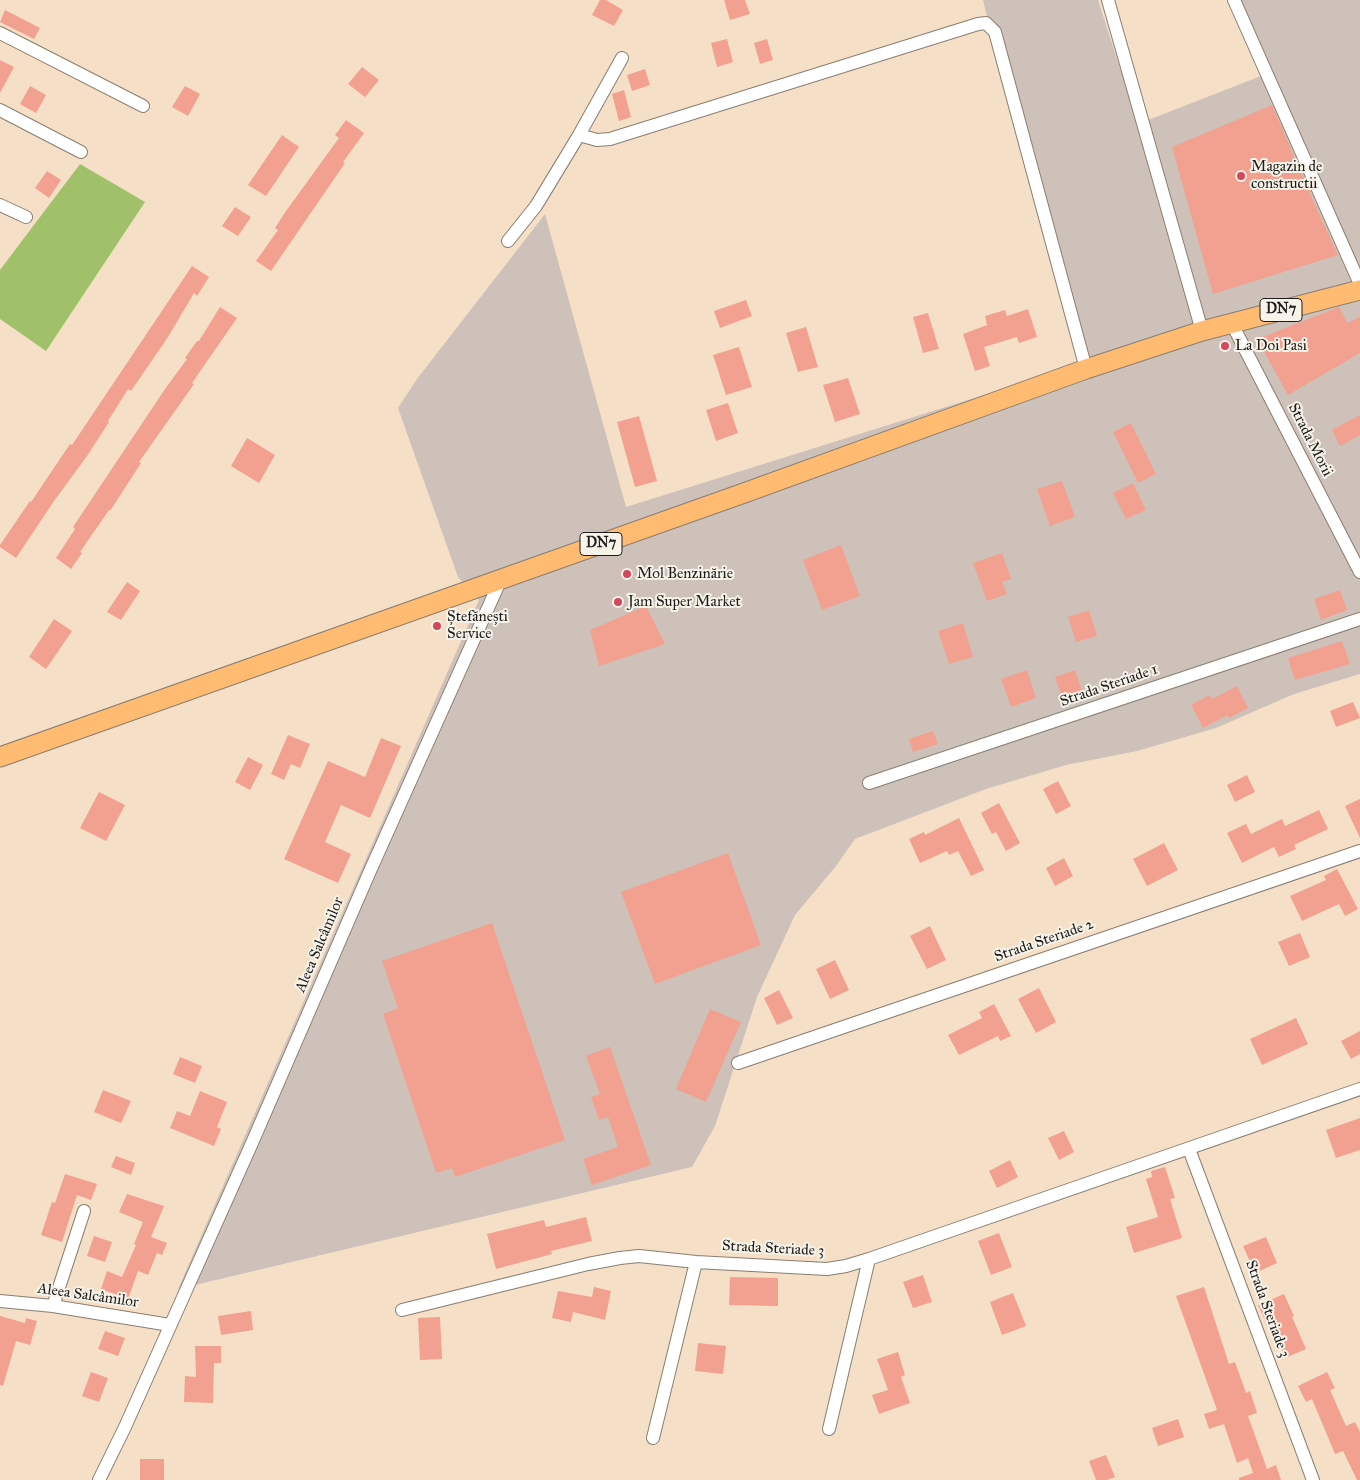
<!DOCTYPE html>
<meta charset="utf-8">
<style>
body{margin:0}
canvas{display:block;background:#f5dfc6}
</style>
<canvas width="1360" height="1480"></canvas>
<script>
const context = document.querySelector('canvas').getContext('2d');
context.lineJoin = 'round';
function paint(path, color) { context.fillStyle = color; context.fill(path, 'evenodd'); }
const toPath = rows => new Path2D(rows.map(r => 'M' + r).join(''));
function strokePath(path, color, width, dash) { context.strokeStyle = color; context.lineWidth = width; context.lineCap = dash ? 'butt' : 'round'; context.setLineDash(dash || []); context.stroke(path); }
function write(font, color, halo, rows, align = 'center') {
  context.font = font + ' "IM FELL Great Primer",serif'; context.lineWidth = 4; context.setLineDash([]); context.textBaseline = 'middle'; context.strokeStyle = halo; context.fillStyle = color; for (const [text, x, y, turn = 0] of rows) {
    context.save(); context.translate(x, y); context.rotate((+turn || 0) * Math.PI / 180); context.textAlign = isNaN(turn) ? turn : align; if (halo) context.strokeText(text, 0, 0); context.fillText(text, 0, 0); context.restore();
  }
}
paint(toPath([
 [983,0,1098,0,1138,124,1261,76,1236,0,1360,0,1360,674,1294,694,1216,728,1137,751,1066,765,986,789,855,839,836,866,795,915,757,997,715,1126,692,1167,178,1289,479,600,458,577,398,408,417,379,545,214,626,507,1080,365,1017,138]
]), '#cec1ba');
paint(toPath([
 [80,164,145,202,46,351,0,319,0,270]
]), '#a0c16a');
paint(toPath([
 [600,0,606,0,623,10,614,26,592,15],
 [724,0,745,0,750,14,730,20],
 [5,10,40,28,34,39,0,22],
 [727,39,733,62,717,67,711,43],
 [767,39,773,60,760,64,754,43],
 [0,60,14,67,0,93],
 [362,67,379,80,365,97,348,84],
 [645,69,650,85,632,91,627,75],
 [30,86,46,95,36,113,20,104],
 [185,86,200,94,188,116,172,107],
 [624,90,631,117,619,121,612,94],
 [1272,105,1315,205,1338,255,1213,294,1172,147],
 [346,120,364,133,343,162,345,163,271,271,256,261,278,230,275,228,286,211,339,138,335,135],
 [282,135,299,147,266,196,248,185],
 [47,171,61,180,49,198,35,188],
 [235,207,251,217,238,236,222,226],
 [192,266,209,277,197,296,194,293,168,337,131,391,128,389,108,421,109,422,87,456,54,501,16,558,0,547,0,545,30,501,31,502,70,444,72,445],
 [746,300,752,316,720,328,714,311],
 [220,307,237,318,192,383,194,384,139,462,141,463,110,511,109,510,80,552,82,553,71,569,56,558,75,529,73,527,165,389,187,359,185,358,197,341,199,341],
 [1339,307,1347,323,1360,317,1360,353,1288,395,1257,339],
 [1028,309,1037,337,1019,343,1017,337,984,347,990,366,975,371,963,334,987,325,985,316,1005,310,1007,316],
 [928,313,939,349,923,353,913,317],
 [806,327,818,367,798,372,786,333],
 [739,347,752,387,726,395,713,355],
 [848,378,860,414,835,422,823,385],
 [728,403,738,433,716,441,706,410],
 [1360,415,1360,435,1340,446,1332,430],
 [639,416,657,481,635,487,617,422],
 [1131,423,1156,474,1138,483,1113,432],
 [247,438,275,455,259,483,231,466],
 [1062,481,1075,517,1050,526,1037,489],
 [1133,483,1146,510,1126,519,1113,493],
 [841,545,860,596,822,610,803,560],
 [1002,553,1011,579,1002,582,1007,594,987,601,973,563],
 [127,582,140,591,121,620,107,612],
 [1340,590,1347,610,1321,620,1314,599],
 [646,606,665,644,599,666,590,630],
 [1089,610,1097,636,1076,642,1068,617],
 [54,619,72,631,46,669,29,657],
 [963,623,973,657,949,664,938,631],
 [1342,641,1350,664,1295,680,1288,658],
 [1027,670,1036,698,1011,707,1001,679],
 [1075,670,1083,694,1063,701,1055,677],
 [1237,686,1248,708,1229,718,1228,715,1203,728,1191,705,1210,695,1212,699],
 [1353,702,1360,718,1336,727,1330,711],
 [933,731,938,744,913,752,909,739],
 [288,735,310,744,300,768,291,764,284,780,271,774],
 [381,738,401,746,370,818,341,805,325,842,351,854,338,883,284,859,328,761,365,777],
 [248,757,263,765,250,790,235,782],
 [1247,775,1255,792,1235,802,1227,785],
 [1058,781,1071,806,1056,814,1043,789],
 [99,792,125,805,106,841,80,828],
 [1360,799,1360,838,1345,806],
 [999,803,1020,843,1006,851,996,832,992,834,981,813],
 [1319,810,1328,829,1294,845,1296,849,1279,857,1274,847,1242,863,1227,833,1246,824,1251,834,1282,819,1285,826],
 [959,818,984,870,971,876,958,851,949,855,947,851,920,863,909,839,924,832,925,835],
 [1164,843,1178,870,1147,886,1133,859],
 [728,853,761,945,655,984,621,892],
 [1064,858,1073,876,1055,886,1046,868],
 [1337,869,1358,909,1345,916,1339,904,1302,921,1290,896,1326,880,1324,876],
 [492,923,565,1140,455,1177,452,1168,436,1173,383,1014,398,1008,382,961],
 [930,926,946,960,927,969,910,936],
 [1300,933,1310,957,1289,966,1278,942],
 [835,960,849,990,830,999,816,969],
 [1039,988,1056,1022,1036,1033,1018,999],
 [779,990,793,1018,777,1025,764,998],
 [994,1004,1011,1036,1000,1041,998,1036,959,1055,948,1035,982,1018,979,1012],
 [710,1009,741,1022,706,1102,676,1089],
 [1296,1018,1308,1044,1262,1065,1250,1039],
 [1360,1031,1360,1054,1351,1059,1341,1041],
 [610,1047,651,1165,592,1185,583,1159,618,1147,608,1117,599,1120,591,1097,600,1094,586,1056],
 [180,1057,202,1066,195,1083,173,1074],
 [103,1090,131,1101,121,1123,94,1112],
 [200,1091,227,1102,217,1127,221,1129,214,1146,170,1128,177,1111,190,1116],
 [1360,1118,1360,1150,1336,1158,1326,1130],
 [1064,1131,1074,1152,1059,1160,1048,1138],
 [116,1156,135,1163,131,1175,111,1167],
 [1010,1160,1018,1177,997,1188,989,1171],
 [1165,1167,1175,1198,1170,1199,1182,1238,1134,1253,1126,1227,1158,1217,1146,1179,1152,1177,1151,1171],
 [65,1174,97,1184,91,1200,77,1195,62,1242,41,1235,52,1202,55,1203],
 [127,1194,164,1206,151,1237,167,1243,162,1255,157,1253,148,1275,138,1271,128,1299,101,1289,107,1271,122,1277,136,1245,134,1244,143,1222,119,1212],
 [586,1217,592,1241,551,1251,552,1254,496,1269,487,1234,544,1220,546,1227],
 [999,1233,1012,1267,991,1275,978,1241],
 [94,1236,112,1242,105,1262,87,1256],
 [1266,1237,1277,1263,1255,1273,1243,1246],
 [923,1275,932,1302,913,1308,903,1282],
 [730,1277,778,1278,778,1306,729,1305],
 [594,1287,611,1291,605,1320,573,1312,571,1322,552,1318,558,1291,592,1297],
 [1204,1287,1229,1364,1235,1362,1246,1393,1250,1391,1257,1413,1248,1416,1267,1469,1276,1465,1281,1480,1239,1480,1239,1478,1253,1473,1248,1458,1237,1463,1224,1424,1209,1429,1204,1414,1217,1410,1176,1296],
 [1013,1293,1026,1326,1002,1335,990,1302],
 [1284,1294,1294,1316,1292,1317,1306,1349,1285,1358,1271,1326,1268,1327,1258,1305],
 [251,1311,253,1330,221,1335,218,1316],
 [0,1316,25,1323,26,1318,37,1321,30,1345,16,1341,3,1386,0,1385],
 [440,1317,442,1359,420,1360,418,1318],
 [105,1331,125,1338,118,1356,98,1349],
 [698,1343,726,1346,723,1374,695,1371],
 [195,1346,221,1346,221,1363,214,1363,213,1403,184,1402,185,1376,196,1377],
 [898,1352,905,1375,901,1377,910,1403,879,1414,872,1395,888,1390,877,1359],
 [91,1372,108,1378,99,1402,82,1396],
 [1327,1372,1335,1388,1330,1390,1346,1426,1355,1422,1360,1432,1360,1480,1357,1480,1343,1451,1335,1454,1312,1399,1306,1402,1298,1386],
 [1178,1419,1184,1437,1158,1446,1152,1428],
 [1106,1455,1115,1477,1107,1480,1096,1480,1089,1461],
 [140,1459,164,1459,164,1480,140,1480]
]), '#f2a190');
const minor = toPath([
 [1108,0,1202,331],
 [1234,0,1360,284],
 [0,33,143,106],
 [0,110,81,152],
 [579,135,597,140,610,139,978,24,986,23,995,32,1086,369],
 [0,205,26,217],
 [508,241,536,206,579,135,622,58],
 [1231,322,1360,572],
 [869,783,1360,619],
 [738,1063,1360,851],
 [1189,1149,1313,1480],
 [0,1301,53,1306,170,1325],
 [53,1306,84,1211],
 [402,1310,588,1264,620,1258,639,1256,696,1262,827,1269,846,1266,869,1259,1360,1089],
 [829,1429,869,1259],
 [653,1438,696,1262],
 [99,1480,125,1427,252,1143,370,871,501,579]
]);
const primary = toPath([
 [0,757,744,493,1086,369,1202,331,1360,290]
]);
strokePath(minor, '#887e71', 14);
strokePath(primary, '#887e71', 21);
strokePath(minor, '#fff', 12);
strokePath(primary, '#ffbb71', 19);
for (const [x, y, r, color] of [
 [1241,176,5,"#d1495b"],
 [1225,346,5,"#d1495b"],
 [627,574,5,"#d1495b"],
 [618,602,5,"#d1495b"],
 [437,626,5,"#d1495b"]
]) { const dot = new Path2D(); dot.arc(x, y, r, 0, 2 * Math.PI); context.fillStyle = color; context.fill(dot); strokePath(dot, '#f7f3e8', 2); }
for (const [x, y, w] of [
 [1281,310,42],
 [601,544,42]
]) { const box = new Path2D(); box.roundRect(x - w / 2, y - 11.5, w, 23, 4); context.fillStyle = '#f7f3e8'; context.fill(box); strokePath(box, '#1c1c1c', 1); }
write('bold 14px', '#1c1c1c', null, [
 ["DN7",1281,310],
 ["DN7",601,544]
]);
write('15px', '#1c1c1c', '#f7f3e8', [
 ["Magazin de",1251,167],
 ["constructii",1251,184],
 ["La Doi Pasi",1235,346],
 ["Mol Benzinărie",637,574],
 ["Jam Super Market",628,602],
 ["Ștefănești",447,617],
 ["Service",447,634]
], 'left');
write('15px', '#1c1c1c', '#f7f3e8', [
 ["Strada Morii",1310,440,63],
 ["Strada Steriade 1",1109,686,-19],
 ["Strada Steriade 2",1044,941,-19],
 ["Aleea Salcâmilor",320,945,-67],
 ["Strada Steriade 3",773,1249,3],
 ["Aleea Salcâmilor",88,1296,8],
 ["Strada Steriade 3",1267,1309,70]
]);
</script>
